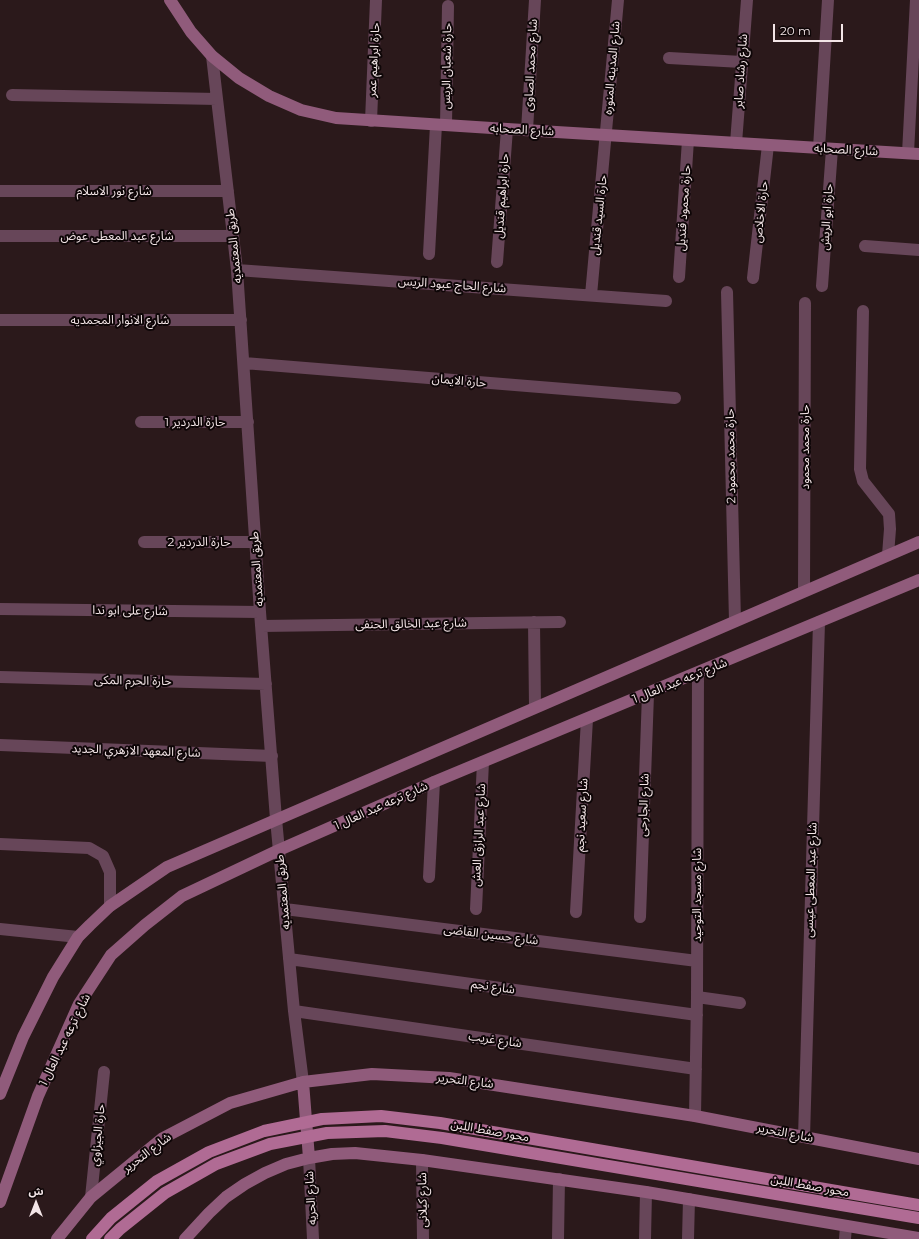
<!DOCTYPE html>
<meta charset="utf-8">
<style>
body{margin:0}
#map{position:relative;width:919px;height:1239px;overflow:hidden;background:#2b191b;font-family:Montserrat,"Noto Sans Arabic",sans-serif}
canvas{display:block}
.north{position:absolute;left:16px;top:1183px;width:40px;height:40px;-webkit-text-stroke:3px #0e0607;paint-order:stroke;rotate:0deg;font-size:11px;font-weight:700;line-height:16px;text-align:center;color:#f3e5e7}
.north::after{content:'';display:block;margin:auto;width:14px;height:18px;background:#f3e5e7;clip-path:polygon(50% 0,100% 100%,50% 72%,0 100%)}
.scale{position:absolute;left:773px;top:24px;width:70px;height:18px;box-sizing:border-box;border:2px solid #f3e5e7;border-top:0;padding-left:5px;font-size:12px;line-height:14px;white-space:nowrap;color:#f3e5e7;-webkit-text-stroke:3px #0e0607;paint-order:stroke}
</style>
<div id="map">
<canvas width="919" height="1239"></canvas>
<div class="north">ش</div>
<div class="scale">20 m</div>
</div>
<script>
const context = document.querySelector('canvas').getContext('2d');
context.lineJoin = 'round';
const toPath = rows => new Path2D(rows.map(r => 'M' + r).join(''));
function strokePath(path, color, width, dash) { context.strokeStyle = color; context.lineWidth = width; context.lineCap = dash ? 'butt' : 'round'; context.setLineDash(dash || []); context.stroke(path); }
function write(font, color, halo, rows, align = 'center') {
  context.font = font + ' Montserrat,"Noto Sans Arabic",sans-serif'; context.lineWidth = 4; context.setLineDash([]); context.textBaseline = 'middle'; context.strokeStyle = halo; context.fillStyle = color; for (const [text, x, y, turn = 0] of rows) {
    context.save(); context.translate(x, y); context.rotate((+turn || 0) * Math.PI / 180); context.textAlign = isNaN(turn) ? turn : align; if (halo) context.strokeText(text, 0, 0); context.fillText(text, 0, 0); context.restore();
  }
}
strokePath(toPath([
 [212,56,237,270,260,612,276,819,294,1011,303,1082],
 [669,58,742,62],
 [12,95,217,99],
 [371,121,376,0],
 [446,125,448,6],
 [527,130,535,0],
 [736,143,747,0],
 [819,148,828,0],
 [908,153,916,0],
 [0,191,228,191],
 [0,236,233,236],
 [865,246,919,250],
 [429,254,436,125],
 [497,262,507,129],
 [237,270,666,301],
 [679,277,688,140],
 [753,278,768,145],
 [822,286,832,149],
 [727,292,735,621],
 [591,295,618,0],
 [863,311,860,469,863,481,889,514,890,529,888,555],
 [0,320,241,320],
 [244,363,675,398],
 [141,422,248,422],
 [144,542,255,542],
 [804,591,805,303],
 [0,609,260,612],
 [534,622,535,707],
 [261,626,560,622],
 [0,677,266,684],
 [0,745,272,756],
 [0,844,89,848,103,856,110,872,110,906],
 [429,877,434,782],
 [285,909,697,961],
 [476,909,483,762],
 [576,912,587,719],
 [640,917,648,694],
 [0,929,78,937],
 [289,959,697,1015],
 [697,997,740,1003],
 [294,1011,696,1069],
 [695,1116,697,997,698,673],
 [804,1137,819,622],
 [309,1158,313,1239],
 [422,1160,423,1239],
 [91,1197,104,1072],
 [558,1239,559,1179],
 [645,1239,646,1192],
 [688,1239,689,1199],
 [845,1239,846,1226]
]), '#674659', 12);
strokePath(toPath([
 [170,0,191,32,212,56,239,78,269,96,301,110,336,118,507,129,919,154],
 [303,1082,309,1158],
 [0,1094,23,1037,53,977,78,937,90,925,110,906,167,867,919,542],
 [0,1202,38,1096,79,1004,111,955,145,925,182,896,279,850,434,782,919,580],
 [57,1239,91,1197,163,1138,230,1103,303,1082,372,1074,449,1078,695,1116,919,1159],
 [185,1239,209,1213,226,1197,245,1184,265,1173,286,1164,309,1158,332,1154,355,1153,422,1160,646,1192,919,1238]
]), '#905b7b', 12);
strokePath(toPath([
 [92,1239,111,1218,157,1181,209,1152,264,1131,322,1119,381,1116,440,1123,919,1205],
 [110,1239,120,1229,165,1193,216,1164,270,1144,327,1133,385,1131,442,1138,919,1218]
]), '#b06b94', 12);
write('12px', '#f3e5e7', '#0e0607', [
 ["حارة ابراهيم عمر",374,60,-87],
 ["شارع محمد الصاوى",531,65,-87],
 ["حارة شعبان الريس",447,66,-89],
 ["شارع المدينه المنوره",612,68,-85],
 ["شارع رشاد صابر",741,71,-86],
 ["شارع الصحابه",522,130,3],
 ["شارع الصحابه",846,150,3],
 ["شارع نور الاسلام",114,191],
 ["حارة ابراهيم قنديل",502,196,-86],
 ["حارة محمود قنديل",684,208,-86],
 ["حارة الاخلاص",761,212,-84],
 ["حارة السيد قنديل",599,215,-84],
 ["حارة ابو الريش",827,217,-86],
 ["شارع عبد المعطى عوض",117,236],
 ["طريق المعتمديه",234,246,-96],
 ["شارع الحاج عبود الريس",452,285,4],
 ["شارع الانوار المحمديه",120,320],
 ["حارة الايمان",459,381,5],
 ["حارة الدردير 1",195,422],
 ["حارة محمد محمود",805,447,-90],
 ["حارة محمد محمود 2",731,456,-91],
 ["حارة الدردير 2",199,542],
 ["طريق المعتمديه",257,569,-94],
 ["شارع على ابو ندا",130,611,1],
 ["شارع عبد الخالق الحنفى",411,624,-1],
 ["حارة الحرم المكى",133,681,1],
 ["شارع ترعه عبد العال 1",680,681,-22],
 ["شارع المعهد الازهري الجديد",136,751,2],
 ["شارع الجارحى",644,805,-88],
 ["شارع ترعه عبد العال 1",381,806,-24],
 ["شارع سعيد نجم",582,815,-87],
 ["شارع عبد الرازق العش",479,835,-87],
 ["شارع عبد المعطى عيسى",811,880,-88],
 ["طريق المعتمديه",283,892,-95],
 ["شارع مسجد التوحيد",697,895,-90],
 ["شارع حسين القاضى",491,935,7],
 ["شارع نجم",493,987,8],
 ["شارع ترعه عبد العال 1",65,1040,-64],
 ["شارع غريب",495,1040,8],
 ["شارع التحرير",465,1081,7],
 ["محور صفط اللبن",490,1131,10],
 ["شارع التحرير",785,1133,11],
 ["حارة الجيزاوي",98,1135,-84],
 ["شارع التحرير",147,1153,-37],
 ["محور صفط اللبن",810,1186,10],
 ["شارع الحريه",311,1198,-93],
 ["شارع كيلانى",423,1200,-91]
]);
</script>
